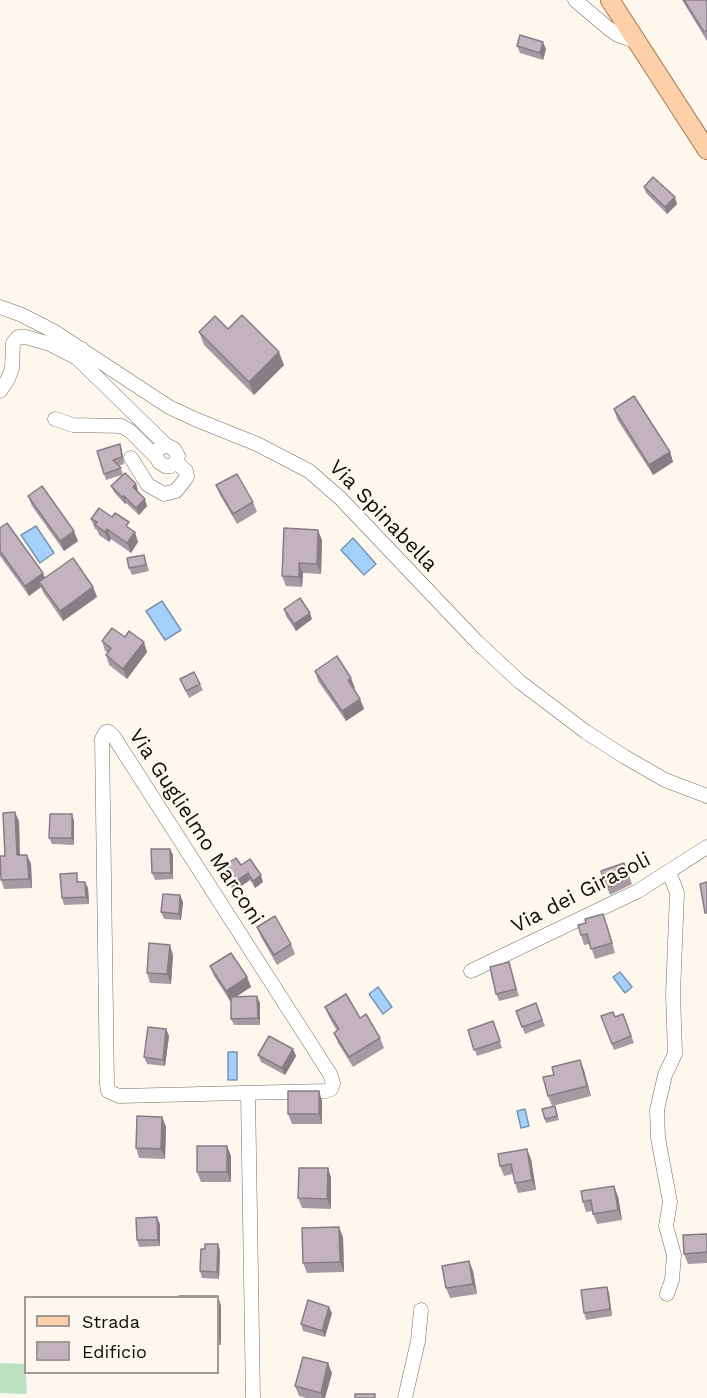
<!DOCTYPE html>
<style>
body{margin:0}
#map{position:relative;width:707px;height:1398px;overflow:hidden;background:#fef7ee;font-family:"Work Sans",sans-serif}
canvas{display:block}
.legend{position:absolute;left:24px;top:1296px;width:195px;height:78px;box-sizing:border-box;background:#fef7ee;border:2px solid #a09a92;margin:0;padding:8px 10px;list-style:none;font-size:18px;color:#120f09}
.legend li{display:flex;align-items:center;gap:12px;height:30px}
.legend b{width:30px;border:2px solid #a09a92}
</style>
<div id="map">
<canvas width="707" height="1398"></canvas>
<ul class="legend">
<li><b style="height:8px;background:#fdd0a9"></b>Strada</li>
<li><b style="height:16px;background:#c3b3be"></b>Edificio</li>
</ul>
</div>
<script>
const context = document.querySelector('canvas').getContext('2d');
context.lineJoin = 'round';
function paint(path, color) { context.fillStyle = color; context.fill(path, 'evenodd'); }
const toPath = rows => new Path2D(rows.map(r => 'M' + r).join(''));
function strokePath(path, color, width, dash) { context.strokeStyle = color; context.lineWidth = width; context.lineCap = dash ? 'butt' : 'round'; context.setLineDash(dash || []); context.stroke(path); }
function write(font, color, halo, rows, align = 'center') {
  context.font = font + ' "Work Sans",sans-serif'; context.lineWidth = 4.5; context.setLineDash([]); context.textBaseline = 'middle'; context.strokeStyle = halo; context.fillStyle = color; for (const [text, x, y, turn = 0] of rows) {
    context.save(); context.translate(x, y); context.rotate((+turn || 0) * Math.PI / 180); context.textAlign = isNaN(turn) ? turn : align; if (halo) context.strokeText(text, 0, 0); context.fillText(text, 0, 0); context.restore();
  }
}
paint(toPath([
 [0,1363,25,1364,27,1394,0,1393]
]), '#bce1c1');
const water = toPath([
 [36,526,54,553,40,563,21,535,36,526],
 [353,538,376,564,364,575,341,550,353,538],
 [162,601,181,630,165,640,146,611,162,601],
 [620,972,632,987,625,993,613,977,620,972],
 [378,987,392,1007,383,1014,369,994,378,987],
 [228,1052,237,1052,237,1080,228,1080,228,1052],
 [525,1109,529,1126,521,1128,517,1111,525,1109]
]);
paint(water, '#a4d0fc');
strokePath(water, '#7896b3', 1.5);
const minor = toPath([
 [575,0,608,28,618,35,640,43],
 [0,307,22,315,55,332,169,407,197,420,257,444,309,471,340,498,477,642,520,682,586,732,625,757,665,780,707,796],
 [82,349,77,358,166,445,174,449,178,456,176,462,171,466,165,466,159,462,156,457,156,451,166,445],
 [0,391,8,379,12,368,13,343,18,337,26,337,50,344,77,358],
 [55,419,73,425,121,426,130,431,156,457],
 [131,458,148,485,164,494,176,491,187,477,186,471,176,462],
 [106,732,109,732,114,737,330,1074,333,1083,331,1089,325,1091,119,1096,108,1091,107,1084,102,739,106,732],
 [471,971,638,891,707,847],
 [248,1093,253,1398],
 [667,1294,672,1280,674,1255,666,1226,670,1202,658,1138,657,1110,665,1075,675,1054,673,994,677,893,669,872],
 [405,1398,418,1341,421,1310]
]);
const major = toPath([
 [610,0,707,150]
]);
strokePath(minor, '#776e60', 15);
strokePath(major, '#a9784c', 20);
strokePath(minor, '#fff', 14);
strokePath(major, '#fdd0a9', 18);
paint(toPath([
 [682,0,707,0,707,41],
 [517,46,546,49,543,60,520,53],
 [644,187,677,204,667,214,646,193],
 [228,329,284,365,254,395,204,345,199,332],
 [614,409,670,452,673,462,653,475,617,419],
 [120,444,122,451,124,464,118,466,121,468,123,475,136,484,138,491,137,492,147,506,139,515,126,503,125,504,114,492,111,486,122,475,106,480,97,451],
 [216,485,253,502,257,512,237,524,220,495],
 [28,496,78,541,64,551,32,506],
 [91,519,131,530,138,542,131,553,111,539,109,542,99,535,97,530,95,529],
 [0,528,43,573,45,578,93,587,97,597,63,621,43,592,41,587,29,596,0,556],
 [322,540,321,574,303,573,302,587,286,586,282,576],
 [144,555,149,571,132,575,129,568],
 [284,609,312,619,296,631,286,616],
 [125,637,147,652,127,679,109,665,106,655,108,653,105,651,102,641],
 [315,671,355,688,354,689,360,699,364,709,346,721,318,681],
 [180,679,200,684,203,690,189,698],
 [72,814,74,821,74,845,52,844,49,838],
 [19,821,20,855,31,864,32,888,4,889,1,880,5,856],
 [170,849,173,855,173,879,155,880,152,873],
 [624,863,632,884,610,895,601,871],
 [241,865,263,882,255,888,250,880,234,891,223,875,221,868],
 [79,880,79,882,85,882,88,888,89,904,64,905,62,898],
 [183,902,181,920,164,919,161,912],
 [607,924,615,953,595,959,590,944,584,945,581,935],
 [257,927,291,944,295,954,277,965,261,937],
 [173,955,171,984,150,983,147,973],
 [509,962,519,996,499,1001,496,994],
 [210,966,247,977,251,987,236,996,260,1003,260,1025,234,1025,231,1019,231,1000,230,1001,214,976],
 [536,1003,545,1026,525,1034,516,1011],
 [325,1007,360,1018,380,1038,384,1048,353,1067,338,1043,334,1033,337,1031,329,1017],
 [623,1014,634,1043,614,1050,601,1016,615,1017],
 [493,1021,502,1048,477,1056,468,1030],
 [166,1029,169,1036,165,1066,147,1064,144,1057],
 [293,1049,296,1056,285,1075,261,1062,258,1055],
 [580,1060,591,1096,552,1106,548,1096],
 [319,1091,322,1101,322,1124,292,1124,288,1114],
 [555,1106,559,1120,546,1123,542,1109],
 [162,1117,166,1127,165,1159,139,1158,136,1148],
 [227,1146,231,1156,231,1182,201,1182,197,1172],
 [531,1159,536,1190,518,1193,515,1183,513,1174,504,1176,500,1166],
 [328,1168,331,1178,331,1209,302,1208,298,1198],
 [618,1196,622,1220,597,1224,592,1211,586,1212,583,1202],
 [160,1224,160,1246,139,1247,137,1240],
 [707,1234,707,1263,688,1264,684,1254],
 [343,1237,344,1272,307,1273,303,1263],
 [218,1244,220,1251,219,1279,202,1278,200,1271,205,1249],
 [469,1261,473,1271,477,1294,450,1298,446,1288],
 [607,1287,609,1293,612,1316,586,1320,584,1313],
 [218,1298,221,1306,221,1345,218,1345],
 [332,1313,325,1337,303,1331,301,1324],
 [332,1373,325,1398,306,1398,299,1396,295,1386]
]), '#a89aa3');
paint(toPath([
 [543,42,546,49,543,60,540,53],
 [675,197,677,204,667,214,665,207],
 [279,352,284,365,254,395,249,382],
 [120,444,122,451,124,464,122,457],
 [670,452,673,462,653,475,649,465],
 [136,484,138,491,135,494,133,487],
 [124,496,126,503,125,504,122,497],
 [145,499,147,506,139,515,136,508],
 [107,529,111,539,109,542,105,532],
 [318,530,322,540,321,574,317,564],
 [74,531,78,541,64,551,60,541],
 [135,532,138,542,131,553,127,543],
 [299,563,303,573,302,587,299,577],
 [43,573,47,583,39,582,41,587,29,596,25,586],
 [93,587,97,597,63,621,60,611],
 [310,613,312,619,296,631,294,624],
 [144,642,147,652,127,679,123,669],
 [351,678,355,688,351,690,348,680],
 [360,699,364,709,346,721,342,711],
 [15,812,19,821,20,864,17,855],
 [72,814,74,821,74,845,72,838],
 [170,849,173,855,173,879,171,873],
 [27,855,31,864,32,888,29,879],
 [248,873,250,880,234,891,232,884],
 [261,875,263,882,255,888,253,881],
 [85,882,88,888,89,904,86,897],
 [180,895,183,902,181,920,179,914],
 [170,945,173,955,171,984,167,974],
 [247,977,251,987,230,1001,226,991],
 [257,996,260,1003,260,1025,258,1018],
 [166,1029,169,1036,165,1066,163,1060],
 [293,1049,296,1056,285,1075,282,1068],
 [580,1060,584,1070,591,1096,587,1086],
 [319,1091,322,1101,322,1124,319,1114],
 [162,1117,166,1127,165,1159,161,1149],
 [227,1146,231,1156,231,1182,227,1172],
 [527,1149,531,1159,536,1190,532,1180],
 [328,1168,331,1178,331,1209,327,1199],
 [614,1186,618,1196,622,1220,618,1210],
 [157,1217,160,1224,160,1246,158,1240],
 [339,1227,343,1237,344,1272,340,1262],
 [218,1244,220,1251,219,1279,217,1272],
 [469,1261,473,1271,477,1294,473,1284],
 [607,1287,609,1293,612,1316,610,1309],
 [218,1296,221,1306,221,1345,218,1336],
 [329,1307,332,1313,325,1337,322,1331],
 [328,1363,332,1373,325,1398,322,1398,321,1393]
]), '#887d85');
const building = toPath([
 [684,0,707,0,707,30,704,32,684,0],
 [520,35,543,42,540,53,517,46,520,35],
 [653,177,675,197,665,207,644,187,653,177],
 [242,315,279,352,249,382,199,332,215,316,228,329,242,315],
 [634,396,670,452,649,465,614,409,634,396],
 [120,444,122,457,113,460,121,468,104,474,97,451,120,444],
 [125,473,136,484,133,487,145,499,136,508,124,496,122,497,111,486,125,473],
 [237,474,253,502,233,514,216,485,237,474],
 [42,486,74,531,60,541,28,496,42,486],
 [99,508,112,517,115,513,129,522,126,526,135,532,127,543,107,529,105,532,95,525,97,522,91,519,99,508],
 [7,523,43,573,25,586,0,551,0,528,7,523],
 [284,528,318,530,317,564,299,563,299,577,282,576,284,528],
 [144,555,146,565,129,568,127,558,144,555],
 [73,558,93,587,60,611,39,582,73,558],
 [300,598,310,613,294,624,284,609,300,598],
 [112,628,125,637,129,631,144,642,123,669,106,655,111,648,102,641,112,628],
 [337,656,351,678,348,680,360,699,342,711,315,671,337,656],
 [194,672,200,684,186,691,180,679,194,672],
 [15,812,17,855,27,855,29,879,1,880,0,856,5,856,3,813,15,812],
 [50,814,72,814,72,838,49,838,50,814],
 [151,849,170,849,171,873,152,873,151,849],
 [236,858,241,865,250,859,261,875,253,881,248,873,232,884,221,868,236,858],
 [624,863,629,877,607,888,601,871,624,863],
 [77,873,77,882,85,882,86,897,62,898,60,874,77,873],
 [707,882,707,913,705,913,700,884,707,882],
 [163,894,180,895,179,914,161,912,163,894],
 [603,914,612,943,591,949,587,934,581,935,578,925,586,923,585,919,603,914],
 [275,916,291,944,274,955,257,927,275,916],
 [149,943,170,945,167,974,147,973,149,943],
 [231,953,247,977,226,991,210,966,231,953],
 [509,962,516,989,496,994,490,967,509,962],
 [346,994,360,1018,366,1014,380,1038,349,1057,334,1033,339,1029,325,1007,346,994],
 [257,996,258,1018,231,1019,231,997,257,996],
 [536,1003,542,1020,522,1027,516,1011,536,1003],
 [613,1012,615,1017,623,1014,631,1036,612,1044,601,1016,613,1012],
 [493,1021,500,1041,474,1050,468,1030,493,1021],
 [148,1027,166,1029,163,1060,144,1057,148,1027],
 [269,1036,293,1049,282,1068,258,1055,269,1036],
 [580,1060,587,1086,548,1096,543,1077,554,1075,552,1067,580,1060],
 [288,1091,319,1091,319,1114,288,1114,288,1091],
 [555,1106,557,1116,545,1119,542,1109,555,1106],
 [137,1116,162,1117,161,1149,136,1148,137,1116],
 [197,1146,227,1146,227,1172,197,1172,197,1146],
 [527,1149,532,1180,515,1183,511,1164,500,1166,498,1154,527,1149],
 [299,1168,328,1168,327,1199,298,1198,299,1168],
 [614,1186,618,1210,593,1214,591,1200,583,1202,581,1191,614,1186],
 [157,1217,158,1240,137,1240,136,1218,157,1217],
 [339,1227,340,1262,303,1263,302,1228,339,1227],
 [707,1234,707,1252,684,1254,683,1235,707,1234],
 [205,1244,218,1244,217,1272,200,1271,201,1249,205,1249,205,1244],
 [469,1261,473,1284,446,1288,442,1266,469,1261],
 [607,1287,610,1309,584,1313,581,1290,607,1287],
 [179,1296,218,1296,218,1315,218,1298,179,1298,179,1296],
 [308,1300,329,1307,322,1331,301,1324,308,1300],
 [303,1357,328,1363,321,1393,295,1386,303,1357],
 [355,1394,375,1394,375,1398,355,1398,355,1394]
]);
paint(building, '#c3b3be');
strokePath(building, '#887d85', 1.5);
write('21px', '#120f09', '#fef7ee', [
 ["Via Spinabella",383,516,46],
 ["Via Guglielmo Marconi",196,827,57],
 ["Via dei Girasoli",581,893,-27]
]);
</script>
